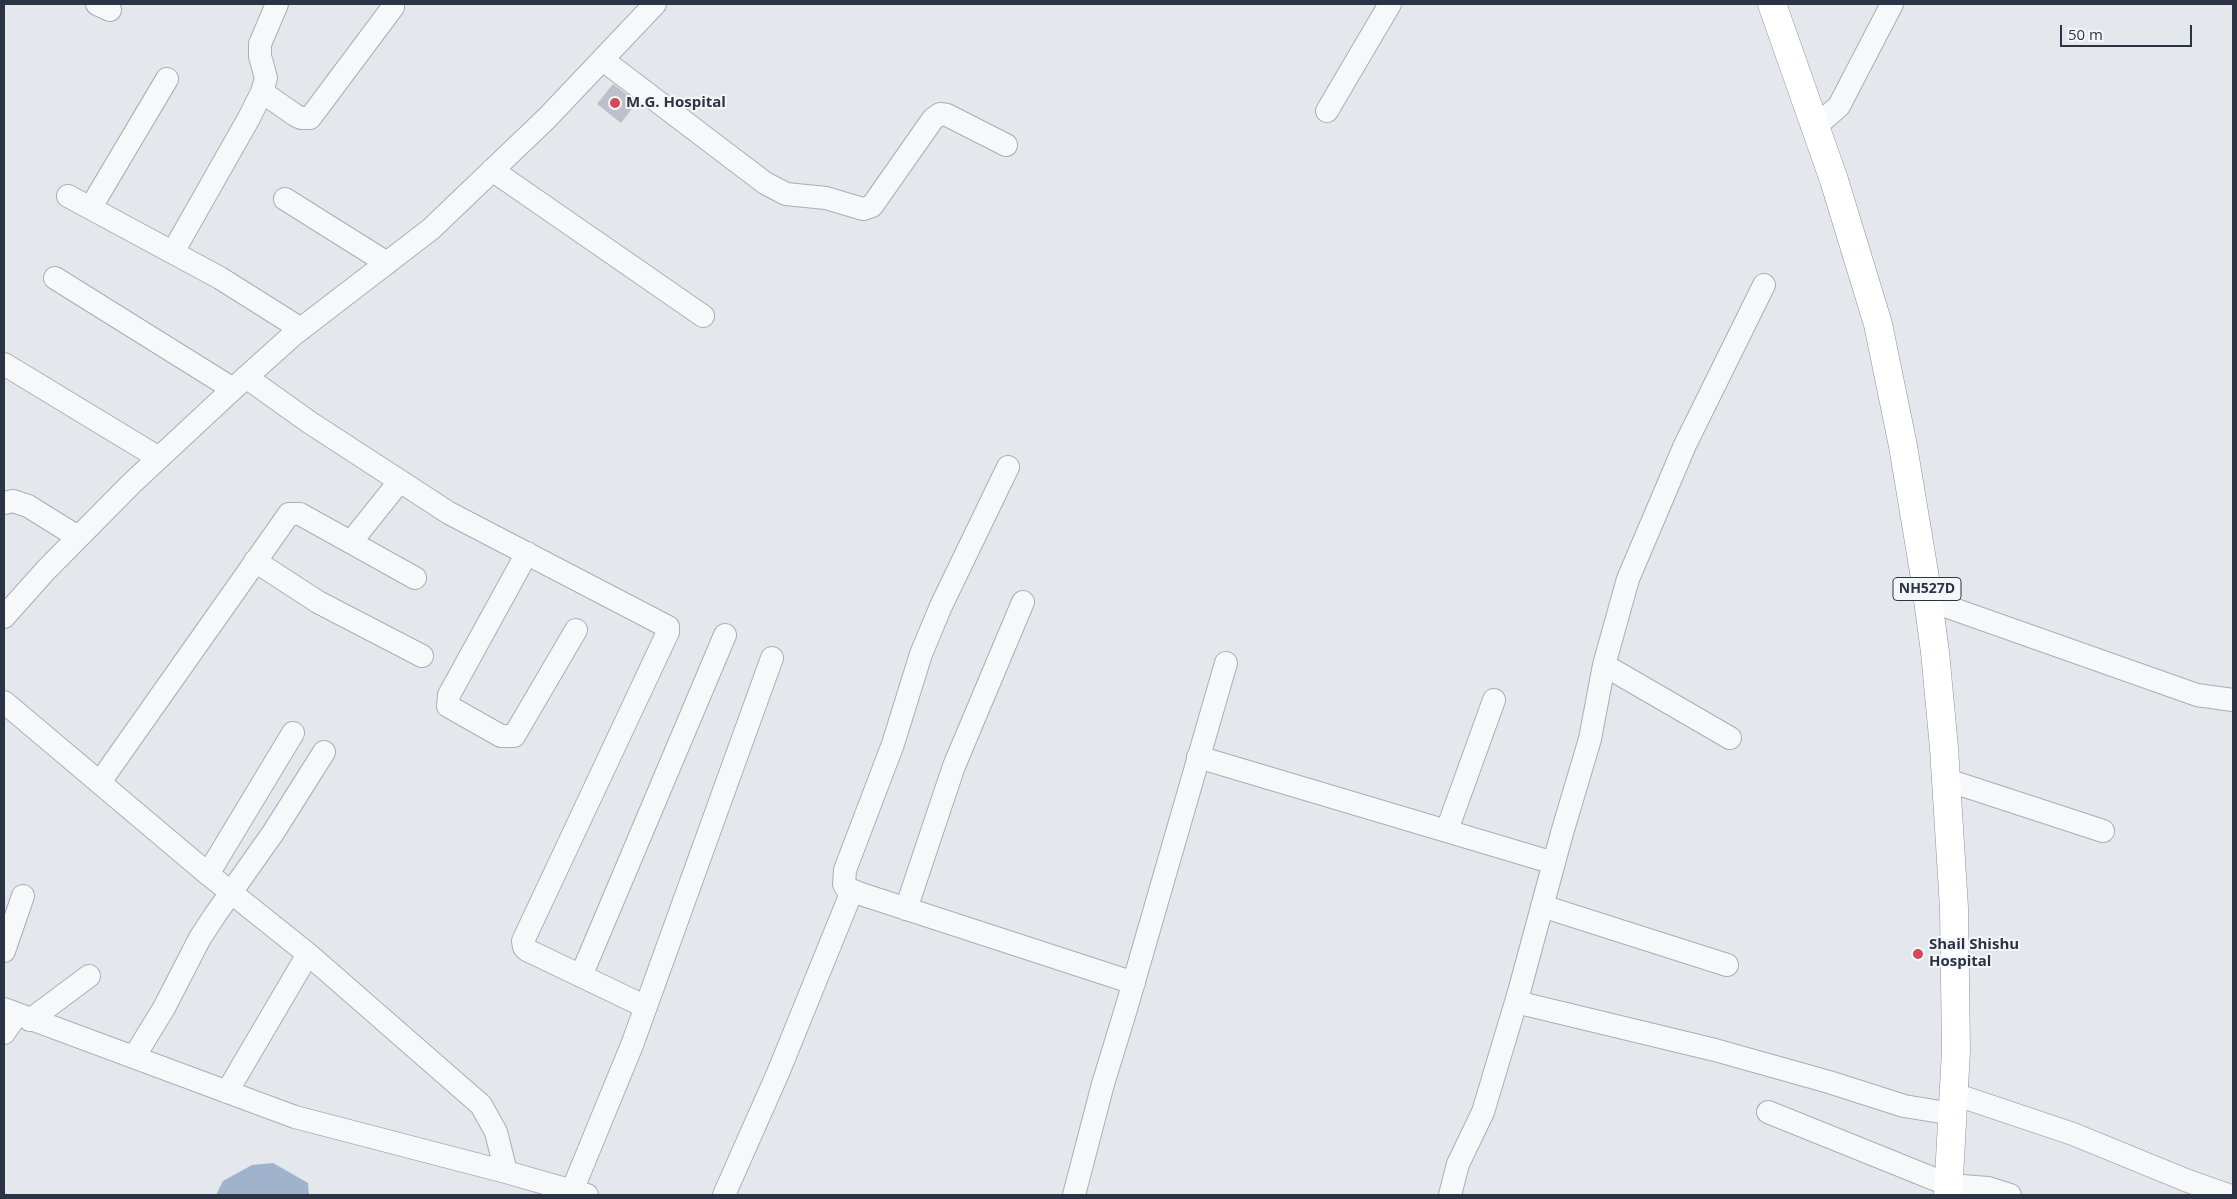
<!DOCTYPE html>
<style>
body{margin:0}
#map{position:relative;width:2237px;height:1199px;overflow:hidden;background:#e4e7ec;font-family:"Open Sans",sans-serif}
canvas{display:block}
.frame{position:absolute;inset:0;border:5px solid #2b3445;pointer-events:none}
.scale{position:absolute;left:2060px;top:25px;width:132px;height:22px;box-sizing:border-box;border:2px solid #2b3445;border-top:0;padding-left:6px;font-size:15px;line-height:18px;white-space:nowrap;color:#2b3445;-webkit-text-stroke:4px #f4f6f9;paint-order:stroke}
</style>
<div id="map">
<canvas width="2237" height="1199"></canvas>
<div class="frame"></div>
<div class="scale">50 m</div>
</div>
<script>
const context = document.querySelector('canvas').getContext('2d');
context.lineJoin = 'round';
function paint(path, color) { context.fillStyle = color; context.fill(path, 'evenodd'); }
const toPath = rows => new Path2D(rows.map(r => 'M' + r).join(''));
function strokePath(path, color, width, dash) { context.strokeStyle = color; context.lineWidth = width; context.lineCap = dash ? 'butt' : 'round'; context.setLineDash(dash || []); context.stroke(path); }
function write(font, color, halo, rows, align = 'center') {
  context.font = font + ' "Open Sans",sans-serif'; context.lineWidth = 4; context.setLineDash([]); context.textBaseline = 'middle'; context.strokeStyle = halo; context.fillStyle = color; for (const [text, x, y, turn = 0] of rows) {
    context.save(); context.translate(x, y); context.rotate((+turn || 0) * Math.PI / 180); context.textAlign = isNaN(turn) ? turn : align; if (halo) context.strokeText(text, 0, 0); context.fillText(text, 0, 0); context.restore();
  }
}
paint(toPath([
 [273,1163,308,1183,309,1195,216,1195,223,1181,252,1165]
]), '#9fb4cc');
paint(toPath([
 [613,84,637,102,621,123,597,104]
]), '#bbc0ca');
const minor = toPath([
 [97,4,110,10],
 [603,60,765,183,786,194,826,198,863,209,872,206,933,119,940,114,947,115,1006,145],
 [262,92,295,115,301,118,310,118,393,7],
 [1327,111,1390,4],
 [1815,127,1839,106,1892,4],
 [492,170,703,316],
 [68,196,220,278,301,329],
 [285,199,387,263],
 [91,207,167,79],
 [173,252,249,118,262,92,266,78,260,56,260,44,277,4],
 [55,278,233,389],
 [4,364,159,458],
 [246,377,309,422,449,513,668,627,668,632,523,941,524,947,527,950,646,1007],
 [1008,467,941,606,921,654,893,744,845,870,844,884,846,888,861,894,1134,983],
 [4,503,13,501,28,506,78,537],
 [351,542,399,482],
 [527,553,449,695,448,706,501,736,514,736,576,630],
 [255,561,318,602,422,656],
 [1928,600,2197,695,2233,700],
 [4,617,46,570,132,483,233,389,293,335,431,229,547,118,655,4],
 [1604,665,1730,738],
 [4,702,208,874,308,954,481,1105,496,1132,506,1172],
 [1198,757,1554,863],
 [1947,780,2103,831],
 [100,782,289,514,300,514,415,578],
 [1447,830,1494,700],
 [208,874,293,733],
 [1542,906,1727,965],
 [906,909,954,766,1023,602],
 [4,951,23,896],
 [581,976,725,635],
 [1516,1002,1715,1050,1829,1082,1904,1106,1953,1114],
 [4,1009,295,1117,506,1172,587,1195],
 [30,1020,89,976],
 [4,1033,17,1014],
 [134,1057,164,1008,200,938,215,915,273,833,324,752],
 [227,1092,308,954],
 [1954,1094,2073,1134,2188,1181,2228,1195],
 [1768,1112,1949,1185,1988,1188,2010,1195],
 [572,1191,632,1045,772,658],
 [724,1195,778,1073,852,891],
 [1074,1195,1103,1084,1126,1009,1226,663],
 [1450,1195,1458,1164,1483,1112,1519,992,1562,833,1590,739,1604,665,1628,579,1685,445,1764,285]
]);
const highway = toPath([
 [1772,4,1834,180,1878,324,1903,446,1925,578,1935,652,1944,748,1954,908,1956,1051,1948,1195]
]);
strokePath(minor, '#a9aeb7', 24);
strokePath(highway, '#8b94a3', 29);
strokePath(minor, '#f7f8fa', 22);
strokePath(highway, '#fff', 28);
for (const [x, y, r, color] of [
 [615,103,6,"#d1495b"],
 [1918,954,6,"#d1495b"]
]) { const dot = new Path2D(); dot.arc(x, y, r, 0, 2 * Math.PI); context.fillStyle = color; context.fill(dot); strokePath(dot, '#f4f6f9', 2); }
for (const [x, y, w] of [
 [1927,589,68]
]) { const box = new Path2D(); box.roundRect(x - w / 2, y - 11.5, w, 23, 4); context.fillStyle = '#f4f6f9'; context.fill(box); strokePath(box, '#2b3445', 1); }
write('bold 14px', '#2b3445', null, [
 ["NH527D",1927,589]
]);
write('bold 15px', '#2b3445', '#f4f6f9', [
 ["M.G. Hospital",626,103],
 ["Shail Shishu",1929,945],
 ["Hospital",1929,962]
], 'left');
</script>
